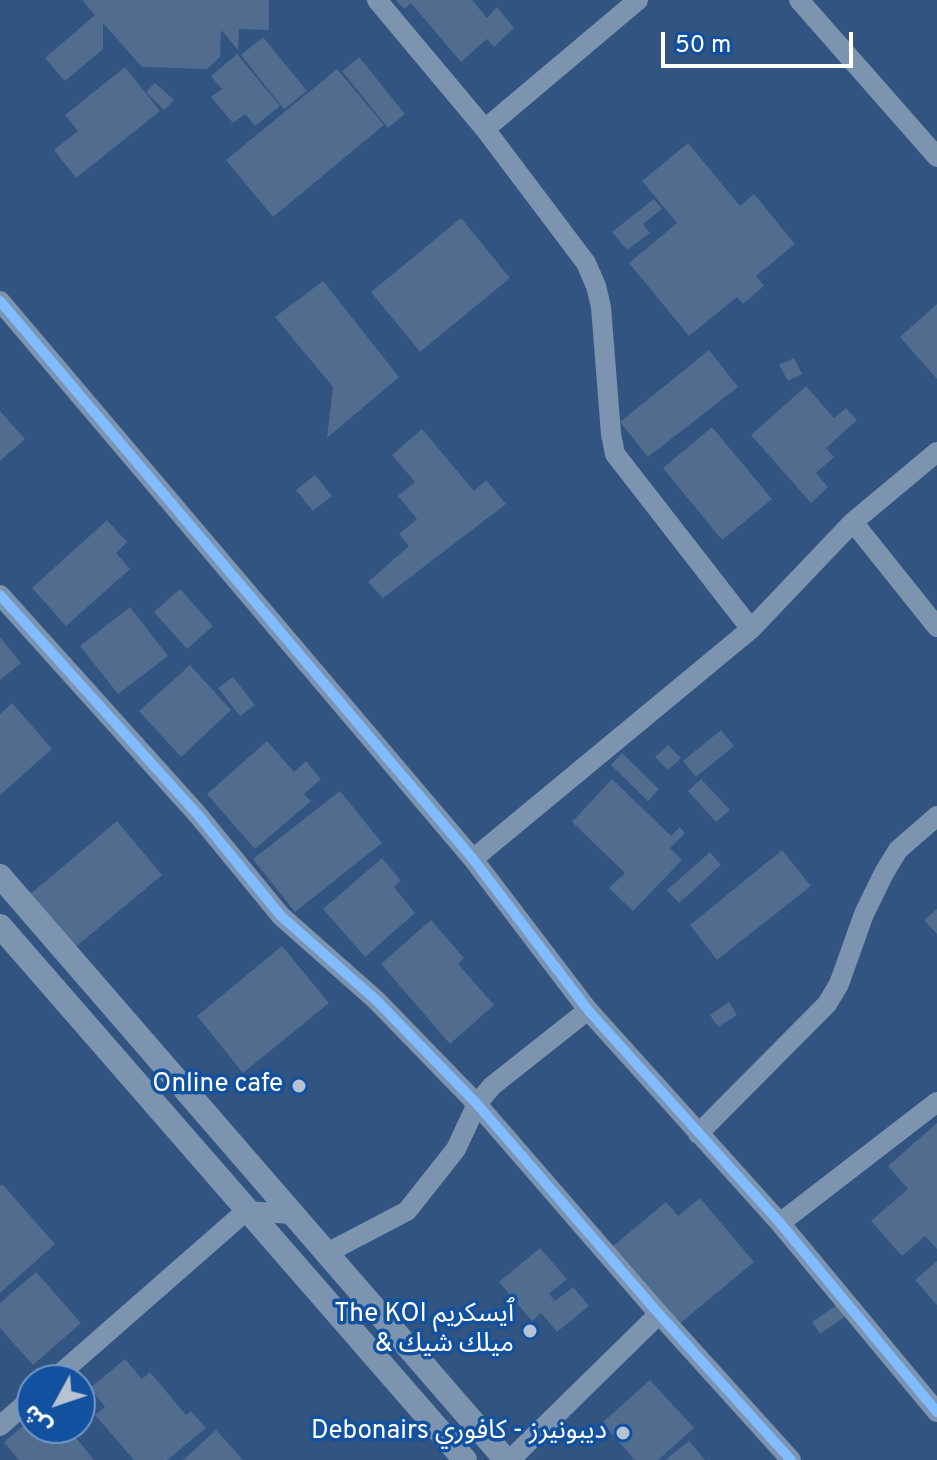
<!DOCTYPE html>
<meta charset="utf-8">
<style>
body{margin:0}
#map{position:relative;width:937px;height:1460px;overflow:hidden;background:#325480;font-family:Overpass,"Noto Sans Arabic",sans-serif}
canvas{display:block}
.north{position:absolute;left:16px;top:1364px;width:80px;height:80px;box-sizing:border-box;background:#1251a0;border:2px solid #7197c6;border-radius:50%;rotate:230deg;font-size:22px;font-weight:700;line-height:32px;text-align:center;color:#fff}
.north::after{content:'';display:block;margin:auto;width:28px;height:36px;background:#b7c3d3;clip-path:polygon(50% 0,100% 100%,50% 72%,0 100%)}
.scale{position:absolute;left:661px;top:32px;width:192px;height:36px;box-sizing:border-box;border:4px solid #fff;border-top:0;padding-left:10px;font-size:24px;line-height:28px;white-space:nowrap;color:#fff;-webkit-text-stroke:6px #1251a0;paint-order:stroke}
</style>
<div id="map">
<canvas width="937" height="1460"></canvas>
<div class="north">ش</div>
<div class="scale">50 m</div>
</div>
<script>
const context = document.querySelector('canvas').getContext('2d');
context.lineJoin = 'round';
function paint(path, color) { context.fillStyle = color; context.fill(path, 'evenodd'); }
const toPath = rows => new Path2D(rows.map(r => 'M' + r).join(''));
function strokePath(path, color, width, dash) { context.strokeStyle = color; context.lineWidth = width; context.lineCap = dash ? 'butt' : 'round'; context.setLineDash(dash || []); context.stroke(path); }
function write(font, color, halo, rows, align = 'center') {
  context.font = font + ' Overpass,"Noto Sans Arabic",sans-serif'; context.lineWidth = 7; context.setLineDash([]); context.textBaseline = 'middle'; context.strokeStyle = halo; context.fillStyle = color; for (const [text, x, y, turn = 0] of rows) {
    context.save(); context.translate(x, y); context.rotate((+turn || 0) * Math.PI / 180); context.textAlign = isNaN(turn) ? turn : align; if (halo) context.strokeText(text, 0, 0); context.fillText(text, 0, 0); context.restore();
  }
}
paint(toPath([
 [82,0,269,0,269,30,239,29,238,50,221,30,220,57,207,69,142,67,103,23,103,49,65,81,45,58,95,15],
 [396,0,472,0,487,18,497,7,514,28,494,47,487,39,461,62,411,3,404,9],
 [263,37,307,91,284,109,241,55],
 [237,54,280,106,255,126,245,114,233,123,211,97,222,89,211,76],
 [359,57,405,114,388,128,342,71],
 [125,67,160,111,76,178,54,150,78,131,65,115],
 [337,69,384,125,273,217,226,160],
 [155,83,174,100,164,110,146,92],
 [688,143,740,206,754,194,795,244,756,276,764,286,743,304,737,297,689,336,629,263,677,223,642,181],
 [654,199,662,209,643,224,650,233,627,250,612,232],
 [461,218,510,278,420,352,371,292],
 [323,281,399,377,327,438,333,387,275,317],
 [937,304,937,379,900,337],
 [709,350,738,387,648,457,620,422],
 [794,358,802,374,788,381,779,365],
 [806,386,834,418,846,408,857,420,826,448,834,457,816,473,828,487,811,503,751,435],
 [0,411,25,439,0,461],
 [712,427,772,499,722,540,663,468],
 [422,429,474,491,486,480,506,504,383,598,368,582,409,546,399,534,417,519,398,496,415,482,392,455],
 [315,475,332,496,313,511,296,490],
 [107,520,127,542,116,553,130,569,66,626,32,588],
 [180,589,213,626,187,649,154,612],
 [130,607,168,656,118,694,80,646],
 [0,637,21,663,0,680],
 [190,665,231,710,181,757,139,711],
 [233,677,255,705,240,716,218,688],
 [12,703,52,749,0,795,0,714],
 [721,730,734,746,696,777,683,761],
 [267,741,294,772,306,761,321,779,304,794,311,801,255,849,207,794],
 [668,745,681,758,668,770,655,757],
 [622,753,659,789,648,801,611,765],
 [612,779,671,836,680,827,685,833,670,848,682,860,633,911,609,888,625,873,572,822],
 [701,779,730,810,716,822,688,791],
 [340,791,382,843,295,912,253,859],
 [117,821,162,875,73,949,28,896],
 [782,850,811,886,717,960,690,925],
 [710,852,721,865,679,903,667,890],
 [382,858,401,881,394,887,415,913,365,957,323,909],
 [937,909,937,934,924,920],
 [431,920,464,958,458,964,494,1005,450,1044,381,964],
 [282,946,329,1003,243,1073,197,1016],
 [729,1002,737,1015,718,1027,710,1015],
 [937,1123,937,1249,925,1236,902,1256,871,1221,908,1189,888,1166],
 [2,1184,55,1244,0,1293,0,1186],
 [700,1198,754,1262,678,1325,612,1247,666,1202,678,1216],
 [540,1248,567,1279,549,1294,555,1301,573,1287,589,1306,557,1332,541,1313,532,1321,499,1282],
 [937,1261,937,1305,915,1280],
 [36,1272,81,1323,33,1365,0,1328,0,1303],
 [838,1304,846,1316,820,1334,812,1322],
 [125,1359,142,1379,150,1372,186,1415,191,1411,206,1428,167,1460,134,1460,95,1415,105,1407,90,1388],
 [650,1380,694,1428,658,1460,635,1460,602,1423],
 [32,1418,32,1428,68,1428,94,1460,19,1460,4,1442],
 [216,1430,243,1460,183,1460],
 [689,1441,705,1460,665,1460]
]), '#506c8e');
strokePath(toPath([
 [377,0,485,129,586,263,596,286,601,307,611,434,615,454,751,629],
 [799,0,937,157],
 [485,129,638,0],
 [0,301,473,859,588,1010,780,1223,937,1412],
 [853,522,937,627],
 [0,595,198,815,281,916,376,1000,477,1104,659,1314,791,1460],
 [473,859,751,629,853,522,937,452],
 [698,1134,827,1004,839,984,864,914,884,873,898,850,937,816],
 [780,1223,937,1102],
 [325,1254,407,1211,456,1149,477,1104,492,1086,588,1010],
 [53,1380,246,1211,292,1214],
 [0,1426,32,1398],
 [510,1460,659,1314]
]), '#7d94b0', 20);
strokePath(toPath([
 [0,876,506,1460],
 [0,926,465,1460]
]), '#7d94b0', 24);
strokePath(toPath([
 [0,301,473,859,588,1010,780,1223,937,1412],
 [0,595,198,815,281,916,376,1000,477,1104,659,1314,791,1460]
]), '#80bcff', 10);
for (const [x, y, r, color] of [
 [299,1086,8,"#b7c3d3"],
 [530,1331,8,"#b7c3d3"],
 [623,1433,8,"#b7c3d3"]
]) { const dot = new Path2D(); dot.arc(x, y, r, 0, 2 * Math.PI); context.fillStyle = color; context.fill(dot); strokePath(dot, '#1251a0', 3); }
write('26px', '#fff', '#1251a0', [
 ["Online cafe",283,1086],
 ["The KOI ٱيسكريم",514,1316],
 ["& ميلك شيك",514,1346],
 ["Debonairs ديبونيرز - كافوري",607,1433]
], 'right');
</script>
